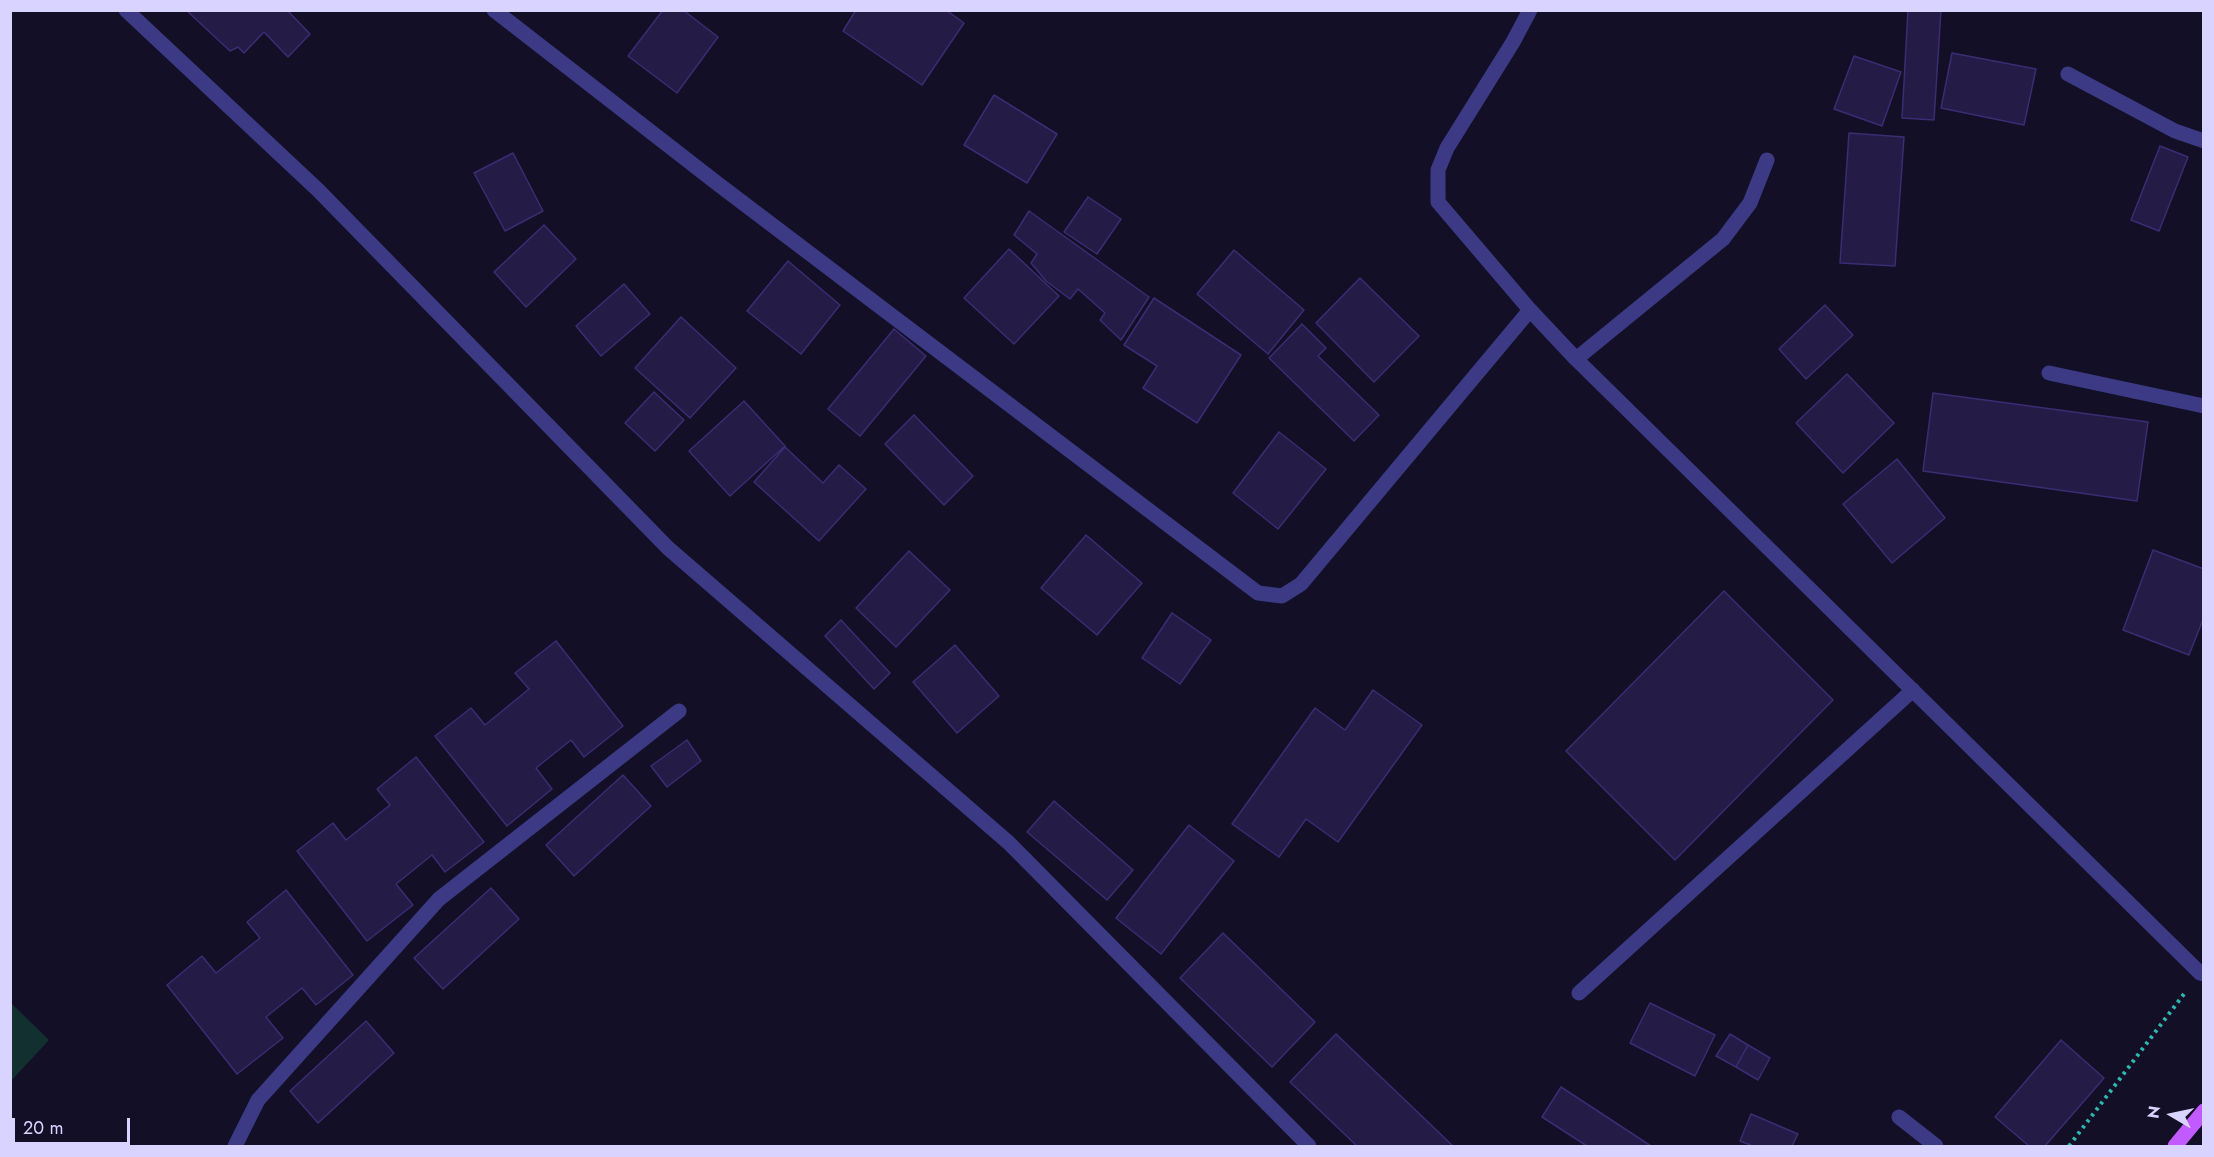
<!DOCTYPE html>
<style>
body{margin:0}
#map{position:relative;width:2214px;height:1157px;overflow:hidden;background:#130f26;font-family:Jost,sans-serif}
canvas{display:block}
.frame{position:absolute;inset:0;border:12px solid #d9d4ff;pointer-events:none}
.north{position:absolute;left:2142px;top:1085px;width:60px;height:60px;-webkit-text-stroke:4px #130f26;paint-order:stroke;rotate:279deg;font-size:16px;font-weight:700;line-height:24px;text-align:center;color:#d9d4ff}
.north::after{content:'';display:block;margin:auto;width:21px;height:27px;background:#d9d4ff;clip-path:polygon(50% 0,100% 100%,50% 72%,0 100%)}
.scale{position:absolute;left:12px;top:1118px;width:118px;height:27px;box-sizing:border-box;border:3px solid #d9d4ff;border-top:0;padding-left:8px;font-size:18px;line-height:21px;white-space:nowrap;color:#d9d4ff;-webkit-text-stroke:4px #130f26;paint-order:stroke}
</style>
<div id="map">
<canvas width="2214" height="1157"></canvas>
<div class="frame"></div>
<div class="north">N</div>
<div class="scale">20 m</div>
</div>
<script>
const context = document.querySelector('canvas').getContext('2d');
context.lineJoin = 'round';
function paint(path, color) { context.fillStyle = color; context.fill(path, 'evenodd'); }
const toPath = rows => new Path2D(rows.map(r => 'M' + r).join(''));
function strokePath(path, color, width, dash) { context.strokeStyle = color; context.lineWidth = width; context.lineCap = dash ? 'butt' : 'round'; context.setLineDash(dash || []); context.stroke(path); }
paint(toPath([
 [11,1003,49,1040,11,1081,10,1081]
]), '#12302f');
const building = toPath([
 [186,10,287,10,310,34,288,57,264,32,244,53,238,47,230,51,186,10],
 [663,10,683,10,718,37,677,93,628,56,663,10],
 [856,10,946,10,964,23,922,85,843,31,856,10],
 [1908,10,1941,10,1934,120,1902,118,1908,10],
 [1952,53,2036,69,2024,125,1941,108,1952,53],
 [1854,56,1901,72,1882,126,1834,109,1854,56],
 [994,95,1057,134,1027,183,964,145,994,95],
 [1849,133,1904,137,1895,266,1840,263,1849,133],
 [2160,146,2188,157,2159,231,2131,220,2160,146],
 [513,153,543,211,505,231,474,173,513,153],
 [1088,197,1121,219,1097,254,1064,232,1088,197],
 [1029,211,1149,297,1121,340,1100,320,1105,313,1078,289,1070,299,1046,281,1031,263,1037,254,1014,235,1029,211],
 [544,225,576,259,526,307,494,272,544,225],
 [1009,249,1059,296,1014,344,964,298,1009,249],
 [1234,250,1304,310,1268,354,1197,294,1234,250],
 [788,261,840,305,801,354,747,311,788,261],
 [1360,278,1419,336,1374,382,1316,323,1360,278],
 [624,284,650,314,601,356,576,326,624,284],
 [1154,298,1241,355,1197,423,1143,388,1157,366,1124,345,1154,298],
 [1825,305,1853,335,1806,379,1779,349,1825,305],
 [681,317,736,368,690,418,635,368,681,317],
 [1302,324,1326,348,1318,356,1379,415,1354,441,1269,358,1302,324],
 [894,329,926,356,860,436,828,409,894,329],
 [1847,374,1894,423,1843,473,1796,423,1847,374],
 [654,392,684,420,655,451,625,423,654,392],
 [1933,393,2148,422,2137,501,1923,471,1933,393],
 [744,401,785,446,730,496,689,451,744,401],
 [914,415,973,476,944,505,885,444,914,415],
 [1279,432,1326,469,1278,529,1233,493,1279,432],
 [785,447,823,483,839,465,866,489,819,541,754,482,785,447],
 [1897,459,1945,518,1892,563,1843,504,1897,459],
 [1086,535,1142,583,1097,635,1041,588,1086,535],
 [2153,550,2204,569,2204,617,2189,655,2123,630,2153,550],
 [909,551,950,590,896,647,856,608,909,551],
 [1724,591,1833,700,1675,860,1566,751,1724,591],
 [1172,613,1211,640,1180,684,1142,658,1172,613],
 [841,620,890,673,874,689,825,636,841,620],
 [556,641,623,726,584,757,571,740,536,768,552,789,507,826,435,736,471,708,485,725,529,689,515,673,556,641],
 [955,645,999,696,957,733,913,682,955,645],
 [1373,690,1422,725,1338,842,1306,819,1279,857,1232,824,1315,708,1345,730,1373,690],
 [687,740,701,761,667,787,651,766,687,740],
 [416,757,484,842,445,872,432,855,396,884,413,905,367,941,297,851,333,823,346,840,390,805,377,789,416,757],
 [623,775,651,806,574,876,546,845,623,775],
 [1054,801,1133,870,1107,900,1027,832,1054,801],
 [1189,825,1234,861,1161,954,1116,918,1189,825],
 [491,888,519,919,443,989,414,958,491,888],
 [286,890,353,975,316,1005,302,988,266,1017,283,1038,237,1074,167,985,202,956,216,973,260,938,247,922,286,890],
 [1223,933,1315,1022,1272,1067,1180,978,1223,933],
 [1650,1003,1715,1035,1695,1076,1630,1043,1650,1003],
 [366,1021,394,1053,318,1123,290,1091,366,1021],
 [1336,1034,1453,1146,1357,1146,1290,1082,1336,1034],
 [1730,1034,1748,1045,1736,1067,1716,1056,1730,1034],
 [2061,1040,2104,1078,2045,1146,2029,1146,1995,1117,2061,1040],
 [1748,1045,1770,1058,1758,1080,1736,1067,1748,1045],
 [1561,1087,1651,1146,1587,1146,1542,1117,1561,1087],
 [1751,1114,1798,1134,1792,1146,1753,1146,1740,1141,1751,1114]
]);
paint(building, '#241b47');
strokePath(building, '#3b2d73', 1.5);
strokePath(toPath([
 [2069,1146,2184,994]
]), '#2fb8b0', 4, [3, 4.5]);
strokePath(toPath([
 [126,10,318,190,668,548,1009,843,1309,1146],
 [494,10,718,184,1258,593,1282,596,1301,584,1530,310],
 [1530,10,1513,42,1447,148,1438,170,1438,202,1530,310,1576,359,2200,973,2204,974],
 [2068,74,2175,131,2204,141],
 [1576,359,1723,239,1750,203,1767,160],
 [2049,373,2204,406],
 [1579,993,1913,690],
 [1899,1117,1936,1146],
 [235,1146,258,1100,439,899,679,711]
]), '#3d3a85', 15);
strokePath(toPath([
 [2175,1146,2204,1111]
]), '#c25bff', 15);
</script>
